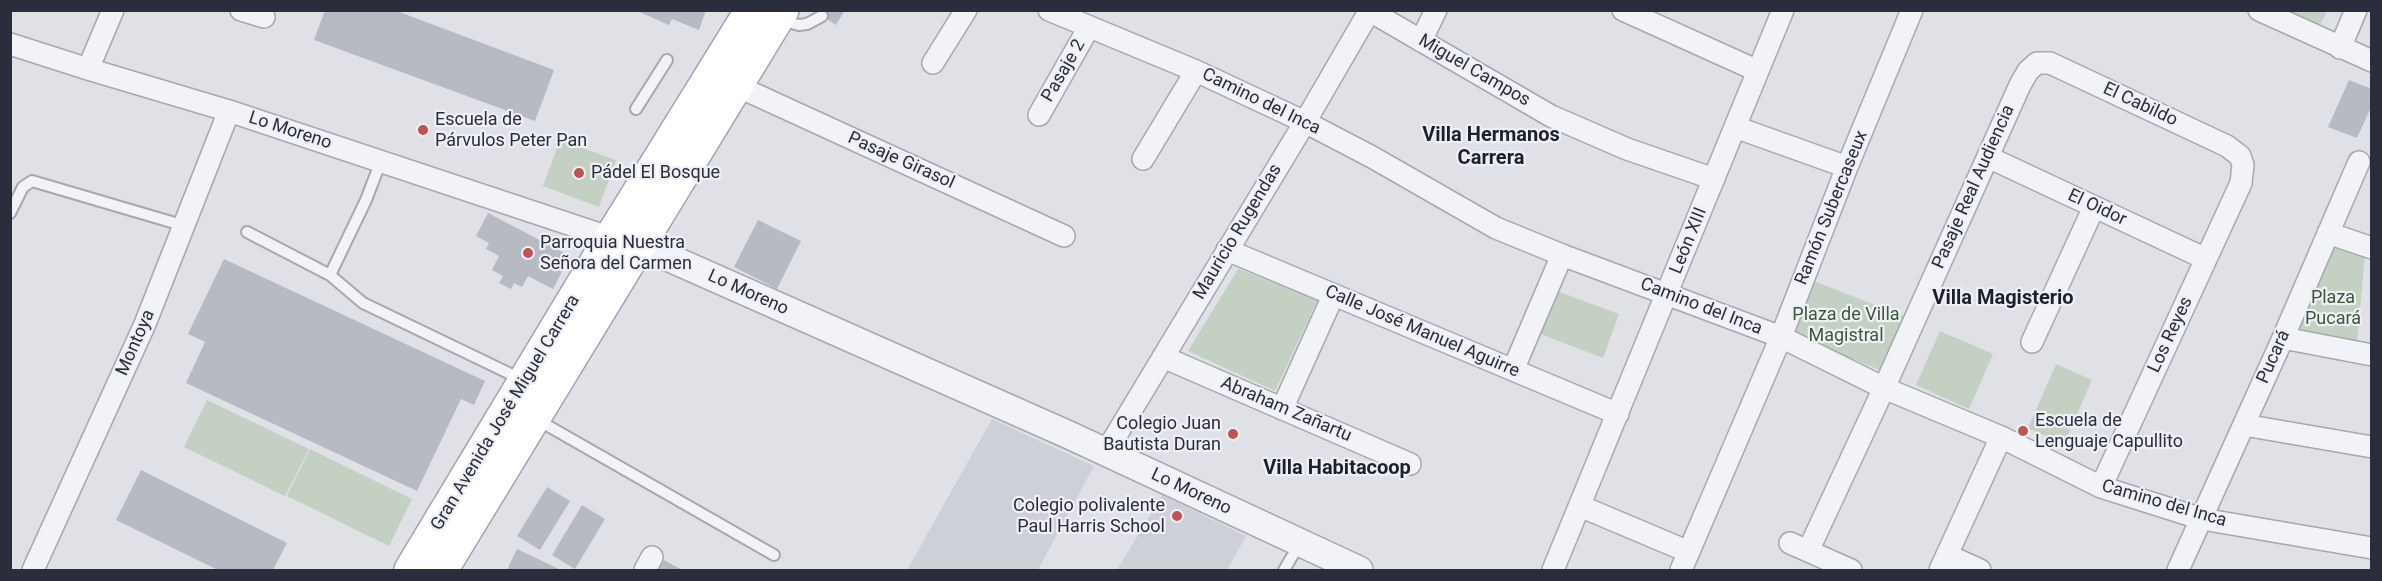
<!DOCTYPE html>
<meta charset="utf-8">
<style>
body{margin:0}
#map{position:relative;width:2382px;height:581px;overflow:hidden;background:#dfe1e7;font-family:Roboto,sans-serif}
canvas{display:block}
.frame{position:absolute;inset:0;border:12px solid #2a2e3c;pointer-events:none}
</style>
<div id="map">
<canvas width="2382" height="581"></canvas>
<div class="frame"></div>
</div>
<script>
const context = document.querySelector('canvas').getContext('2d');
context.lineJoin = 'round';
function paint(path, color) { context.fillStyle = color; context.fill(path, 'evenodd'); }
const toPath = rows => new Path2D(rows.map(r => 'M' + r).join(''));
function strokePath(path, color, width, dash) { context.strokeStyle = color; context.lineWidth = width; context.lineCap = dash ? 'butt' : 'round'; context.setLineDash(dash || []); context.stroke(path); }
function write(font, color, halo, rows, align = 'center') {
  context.font = font + ' Roboto,sans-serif'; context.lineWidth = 4.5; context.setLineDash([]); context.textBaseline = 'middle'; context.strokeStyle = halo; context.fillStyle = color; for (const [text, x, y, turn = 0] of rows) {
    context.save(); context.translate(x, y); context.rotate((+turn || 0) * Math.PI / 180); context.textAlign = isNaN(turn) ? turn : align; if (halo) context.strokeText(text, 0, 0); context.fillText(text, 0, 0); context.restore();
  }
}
paint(toPath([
 [992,419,1094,466,1038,570,907,570],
 [1162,495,1246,536,1227,570,1117,570]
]), '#ced0d8');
paint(toPath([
 [2279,11,2327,11,2318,29],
 [560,140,616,160,599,207,543,186],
 [2332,244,2365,254,2357,343,2293,331],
 [1238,269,1318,299,1275,391,1188,351],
 [1809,279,1905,317,1882,371,1787,332],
 [1554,290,1619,314,1603,358,1538,333],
 [1940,331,1993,354,1969,409,1916,385],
 [2056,364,2092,380,2064,444,2028,428],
 [207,400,309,449,285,496,184,447],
 [310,449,412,499,389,546,287,496]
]), '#c3d0c2');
paint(toPath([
 [325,10,394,10,554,70,535,121,314,40],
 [635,10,706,10,699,30,672,19,669,25],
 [813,10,845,10,836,25],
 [2349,80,2372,89,2372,105,2357,138,2328,127],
 [488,213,570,256,553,289,528,276,522,287,514,283,511,289,499,283,503,276,492,270,499,256,486,249,489,243,476,236],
 [758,220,801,241,777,289,734,267],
 [224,259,485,381,474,405,461,399,417,491,186,383,205,342,188,334],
 [141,470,287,543,273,570,218,570,116,520],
 [547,487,570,501,540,550,517,536],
 [582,505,605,519,575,569,552,555],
 [517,549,561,570,507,570],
 [664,560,682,570,658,570]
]), '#b7bac3');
const service = toPath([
 [780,20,799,25,807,24,822,16],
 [636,109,667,60],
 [10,213,23,187,32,181,185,226],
 [247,232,330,275,363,303,523,380],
 [330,275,366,200,381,161],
 [536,419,774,555],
 [1284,570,1300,543]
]);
const minor = toPath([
 [241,10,264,17],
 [1049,10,1196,71,1305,122,1372,157,1496,228,1562,255,1781,337,1884,388,2001,437,2101,487,2202,519,2372,548],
 [1623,10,1758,71],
 [2259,10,2372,61],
 [1370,11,1551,116,1627,149,1714,179],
 [1421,41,1436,10],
 [10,44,88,69,229,111,611,238],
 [2340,48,2356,10],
 [933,63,966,10],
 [88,69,113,10],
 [737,86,1064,236],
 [1039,115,1089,27],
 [1735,127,1847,167],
 [1988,157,2206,259],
 [1143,159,1196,71],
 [2328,233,2372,248],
 [1227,250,1618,414],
 [2283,338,2372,355],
 [2032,342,2094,207],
 [1163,357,1410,464],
 [1513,370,1562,255],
 [1282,409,1333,296],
 [2244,425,2372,447],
 [1106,452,1305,122,1370,10],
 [1580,506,1689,552],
 [1790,543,1851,570],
 [1808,551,1884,388,2020,85,2028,71,2037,63,2050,63,2227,146,2240,156,2243,165,2241,183,2101,487],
 [1947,555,1980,570],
 [33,570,145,324,229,111],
 [645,570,652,557],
 [1553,570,1783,10],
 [1681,570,1781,337,1847,167,1912,10],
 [1940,570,2001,437],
 [2178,570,2283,338,2359,162]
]);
const tertiary = toPath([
 [621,241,638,244,1069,435,1359,570]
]);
const primary = toPath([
 [411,570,611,238,752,10],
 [441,570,782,10]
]);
strokePath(service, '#a5a8b0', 14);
strokePath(minor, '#a5a8b0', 24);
strokePath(tertiary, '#a5a8b0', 30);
strokePath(primary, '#a0a5b1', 36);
strokePath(service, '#f2f3f6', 10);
strokePath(minor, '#f2f3f6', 21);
strokePath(tertiary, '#f2f3f6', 27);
strokePath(primary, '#fff', 33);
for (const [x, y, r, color] of [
 [423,130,6,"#be5255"],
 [579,173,6,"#be5255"],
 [528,253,6,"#be5255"],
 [2023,431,6,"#be5255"],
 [1233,434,6,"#be5255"],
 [1177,516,6,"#be5255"]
]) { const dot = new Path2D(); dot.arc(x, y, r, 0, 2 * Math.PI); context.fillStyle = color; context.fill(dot); strokePath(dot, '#eff0f5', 2); }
write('18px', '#2a2e3c', '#eff0f5', [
 ["Pasaje 2",1064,71,-60],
 ["Miguel Campos",1474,71,30],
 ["Camino del Inca",1261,102,26],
 ["El Cabildo",2140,105,25],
 ["Lo Moreno",290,131,18],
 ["Pasaje Girasol",901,161,24],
 ["Pasaje Real Audiencia",1974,187,-66],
 ["Ramón Subercaseux",1832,208,-68],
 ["El Oidor",2097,208,25],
 ["Mauricio Rugendas",1238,232,-59],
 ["León XIII",1689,241,-68],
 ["Lo Moreno",748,293,24],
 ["Camino del Inca",1701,307,21],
 ["Calle José Manuel Aguirre",1422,332,23],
 ["Los Reyes",2171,335,-65],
 ["Montoya",136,343,-66],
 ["Pucará",2274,357,-66],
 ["Abraham Zañartu",1286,410,23],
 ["Gran Avenida José Miguel Carrera",506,413,-59],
 ["Lo Moreno",1191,492,25],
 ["Camino del Inca",2164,504,16]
]);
write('18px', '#2a2e3c', '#eff0f5', [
 ["Escuela de",435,120],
 ["Párvulos Peter Pan",435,141],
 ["Pádel El Bosque",591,173],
 ["Parroquia Nuestra",540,243],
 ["Señora del Carmen",540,264],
 ["Escuela de",2035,421],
 ["Lenguaje Capullito",2035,442],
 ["Colegio Juan",1221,424,"right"],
 ["Bautista Duran",1221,445,"right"],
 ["Colegio polivalente",1165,506,"right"],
 ["Paul Harris School",1165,527,"right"]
], 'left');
write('18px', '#3b5639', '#eff0f5', [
 ["Plaza",2333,298],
 ["Pucará",2333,319],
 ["Plaza de Villa",1846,315],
 ["Magistral",1846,336]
]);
write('bold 20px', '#1c202d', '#eff0f5', [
 ["Villa Hermanos",1491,136],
 ["Carrera",1491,159],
 ["Villa Magisterio",2003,299],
 ["Villa Habitacoop",1337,469]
]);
</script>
